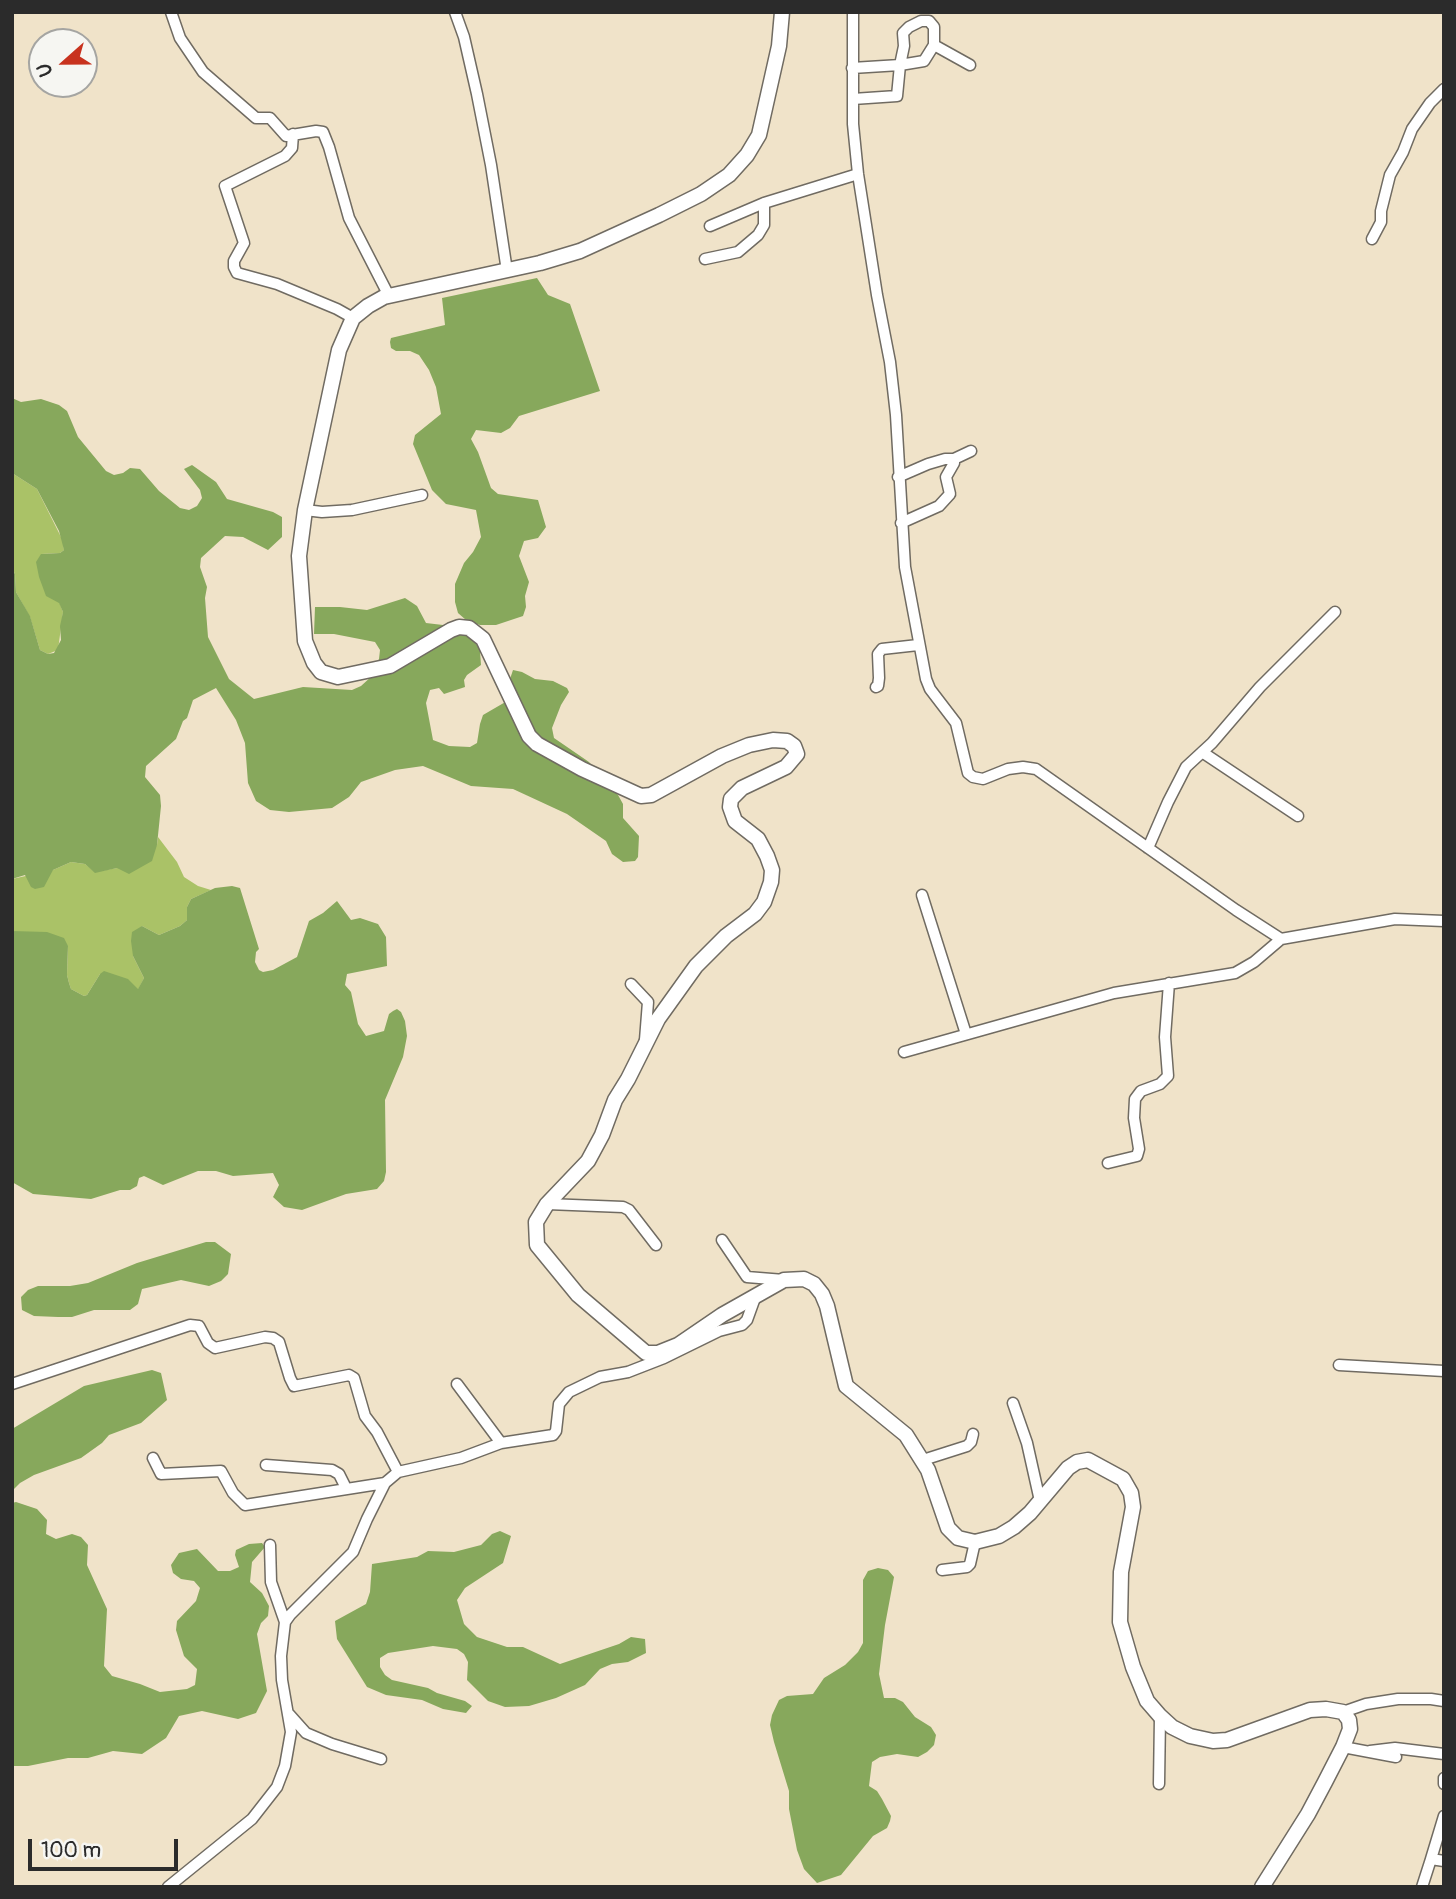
<!DOCTYPE html>
<style>
body{margin:0}
#map{position:relative;width:1456px;height:1899px;overflow:hidden;background:#f0e3c9;font-family:Pangolin,sans-serif}
canvas{display:block}
.frame{position:absolute;inset:0;border:14px solid #2b2b2b;pointer-events:none}
.north{position:absolute;left:28px;top:28px;width:70px;height:70px;box-sizing:border-box;background:#f6f6f2;border:2px solid #a5a5a2;border-radius:50%;rotate:249deg;font-size:19px;font-weight:700;line-height:28px;text-align:center;color:#2b2b2b}
.north::after{content:'';display:block;margin:auto;width:24px;height:32px;background:#c8321e;clip-path:polygon(50% 0,100% 100%,50% 72%,0 100%)}
.scale{position:absolute;left:28px;top:1839px;width:150px;height:32px;box-sizing:border-box;border:4px solid #2b2b2b;border-top:0;padding-left:9px;font-size:21px;line-height:24px;white-space:nowrap;color:#2b2b2b;-webkit-text-stroke:5px #f6f6f2;paint-order:stroke}
</style>
<div id="map">
<canvas width="1456" height="1899"></canvas>
<div class="frame"></div>
<div class="north">U</div>
<div class="scale">100 m</div>
</div>
<script>
const context = document.querySelector('canvas').getContext('2d');
context.lineJoin = 'round';
function paint(path, color) { context.fillStyle = color; context.fill(path, 'evenodd'); }
const toPath = rows => new Path2D(rows.map(r => 'M' + r).join(''));
function strokePath(path, color, width, dash) { context.strokeStyle = color; context.lineWidth = width; context.lineCap = dash ? 'butt' : 'round'; context.setLineDash(dash || []); context.stroke(path); }
paint(toPath([
 [12,473,37,489,63,541,64,550,60,553,41,554,63,612,58,650,48,654,40,650,30,617,16,592,15,574,12,568],
 [158,837,177,862,184,877,198,886,211,890,191,899,187,907,187,920,180,926,159,935,142,926,133,956,144,978,138,990,100,974,87,995,84,996,71,989,69,983,67,975,68,946,12,931,12,879,53,870,71,862,85,864,95,872,117,868,157,845]
]), '#aac267');
paint(toPath([
 [537,278,548,295,570,304,600,391,519,416,510,428,501,433,476,430,471,439,478,452,491,488,498,494,538,500,546,527,538,538,524,541,519,556,529,582,525,596,526,607,523,616,496,625,480,625,466,620,458,613,455,602,455,584,464,563,473,552,481,537,476,510,446,504,432,490,413,444,415,435,441,414,436,387,429,370,419,355,410,351,396,351,391,348,390,342,391,338,445,325,442,298],
 [12,398,21,402,41,399,59,405,67,411,78,437,106,471,114,475,123,473,130,468,140,469,159,491,180,508,189,510,197,506,202,498,200,490,184,469,192,465,216,482,227,499,273,512,282,517,282,537,268,550,243,537,225,536,201,558,200,567,207,587,205,598,208,637,229,679,254,699,303,687,352,690,361,686,372,676,379,659,380,650,375,642,334,634,314,634,315,607,340,607,367,610,405,598,417,606,426,623,443,625,464,621,480,651,481,665,467,675,464,680,465,687,444,694,439,688,430,690,426,703,433,740,449,746,470,747,477,743,480,724,483,715,514,697,509,682,513,670,522,672,535,679,553,681,567,688,569,692,561,705,552,728,554,738,589,762,618,795,623,804,623,818,639,836,638,857,635,861,623,862,612,854,606,841,567,814,513,789,471,786,423,766,395,770,361,782,349,797,332,808,289,812,270,810,256,801,248,783,245,743,236,720,216,688,193,700,187,718,183,721,176,739,146,766,145,777,160,795,161,806,157,845,152,861,129,874,117,868,95,873,85,864,71,862,53,870,44,887,35,889,31,887,25,875,12,879,12,568,15,574,16,592,30,616,40,650,48,654,54,653,61,640,60,626,63,612,59,603,46,596,39,577,36,562,41,554,60,553,64,550,59,531,37,489,12,473],
 [232,886,240,888,259,949,256,952,255,962,259,970,263,972,273,970,297,957,309,921,323,913,337,901,351,920,360,918,378,924,386,937,387,966,347,974,345,985,351,992,358,1024,366,1036,384,1031,389,1014,393,1011,397,1009,401,1012,405,1021,407,1036,403,1057,385,1100,386,1172,384,1181,377,1189,346,1194,302,1210,284,1207,273,1197,279,1185,273,1173,233,1176,216,1171,198,1171,163,1185,144,1176,139,1178,137,1186,130,1190,120,1190,91,1199,33,1194,12,1182,12,931,47,932,64,938,68,946,67,975,69,983,71,989,84,996,87,995,100,974,104,971,128,979,138,989,144,978,133,956,131,941,132,932,142,926,159,935,180,926,187,920,187,907,191,899,215,888],
 [206,1242,215,1242,231,1254,228,1274,221,1281,209,1286,181,1280,142,1289,138,1304,130,1310,94,1310,72,1317,58,1317,34,1316,22,1310,21,1297,28,1290,38,1286,70,1286,88,1283,137,1263],
 [152,1370,161,1373,167,1400,141,1423,109,1435,102,1443,81,1458,34,1475,20,1483,12,1491,12,1429,84,1386],
 [16,1502,37,1509,47,1520,46,1534,56,1539,72,1534,81,1537,88,1545,87,1565,107,1609,104,1666,112,1676,140,1684,160,1692,187,1689,195,1685,197,1669,184,1656,176,1630,177,1621,196,1601,200,1588,194,1581,181,1579,173,1573,171,1565,179,1553,197,1549,218,1571,230,1571,239,1567,235,1555,236,1550,249,1544,262,1543,265,1547,252,1562,250,1582,262,1593,269,1606,268,1616,261,1623,257,1634,267,1691,256,1713,238,1719,202,1711,179,1716,166,1738,142,1754,113,1751,88,1758,68,1758,28,1766,12,1766,12,1503],
 [500,1531,511,1536,503,1563,465,1588,457,1600,464,1624,477,1637,507,1647,523,1647,560,1664,619,1644,631,1637,645,1639,646,1653,628,1662,612,1664,600,1669,585,1685,556,1698,529,1706,505,1707,488,1701,467,1680,468,1662,464,1654,457,1649,433,1646,388,1653,380,1658,380,1667,385,1675,392,1680,428,1688,437,1693,465,1701,472,1706,466,1713,443,1709,422,1700,386,1695,367,1687,337,1639,335,1621,366,1604,370,1592,372,1564,417,1557,428,1551,454,1552,481,1545,492,1534],
 [878,1568,888,1570,894,1577,885,1625,879,1674,884,1698,895,1698,903,1702,915,1717,931,1727,936,1735,934,1745,927,1752,918,1757,897,1754,880,1757,872,1762,869,1786,877,1791,882,1799,891,1816,890,1821,887,1828,873,1836,841,1875,817,1883,804,1869,797,1850,789,1809,789,1791,774,1742,770,1725,772,1715,779,1700,787,1696,813,1694,824,1678,845,1665,858,1652,863,1643,863,1580,868,1571]
]), '#87a85c');
const street = toPath([
 [171,12,180,38,203,72,256,118,270,118,286,136,316,131,323,132,329,147,349,218,389,296],
 [455,12,464,37,477,94,491,165,507,271],
 [853,12,853,124,858,174,877,295,890,362,896,415,905,567,926,679,930,689,956,723,968,773,973,777,983,779,1008,769,1023,767,1036,769,1236,910,1281,939,1395,919,1444,921],
 [852,68,900,65,904,46,903,33,909,27,921,21,929,21,934,27,934,45],
 [853,99,897,96,900,65,924,61,934,45,970,65],
 [293,134,292,148,285,156,225,186,244,243,234,261,234,267,237,273,277,284,337,309,353,318],
 [710,226,764,203,858,174],
 [1372,239,1381,222,1381,211,1390,175,1403,152,1412,129,1430,103,1444,89],
 [705,259,738,252,758,235,764,225,764,203],
 [898,477,928,464,945,459,954,459,971,451],
 [305,510,322,512,352,510,422,495],
 [901,523,939,506,950,494,946,477,954,463,954,459],
 [876,687,878,686,879,678,878,654,882,649,918,645],
 [1202,752,1298,816],
 [1148,848,1168,802,1186,767,1212,743,1260,687,1335,612],
 [922,895,966,1034],
 [631,984,648,1002,645,1040],
 [904,1052,1114,993,1235,973,1254,962,1281,939],
 [1108,1163,1137,1156,1139,1149,1134,1118,1135,1099,1141,1091,1160,1084,1168,1076,1165,1037,1169,983],
 [547,1204,623,1207,629,1210,656,1245],
 [722,1240,747,1277,784,1280],
 [1339,1365,1444,1371],
 [12,1384,190,1325,199,1326,208,1343,215,1348,265,1337,273,1338,279,1342,290,1378,294,1386,349,1375,354,1378,365,1416,377,1432,398,1472],
 [457,1384,501,1443,553,1435,556,1431,559,1404,569,1392,600,1377,628,1372,664,1358,719,1331,742,1325,747,1320,756,1295],
 [1013,1403,1027,1443,1040,1501],
 [153,1458,161,1474,221,1471,233,1493,245,1505,385,1483],
 [923,1460,967,1446,971,1442,973,1434],
 [266,1465,332,1470,339,1474,346,1488],
 [270,1545,271,1582,285,1622],
 [942,1570,967,1567,970,1564,975,1542],
 [1343,1712,1366,1704,1398,1699,1431,1699,1444,1701],
 [289,1714,306,1733,332,1744,381,1759],
 [1343,1747,1396,1757],
 [1370,1751,1395,1748,1444,1754],
 [1444,1778,1444,1784],
 [1159,1784,1160,1716],
 [1431,1859,1444,1816],
 [168,1887,252,1819,277,1787,285,1766,291,1732,282,1680,281,1656,285,1622,290,1615,353,1552,367,1519,385,1483,398,1472,461,1458,501,1443],
 [1422,1887,1431,1859,1444,1861]
]);
const secondary = toPath([
 [782,12,779,46,759,135,747,155,729,175,701,194,659,215,580,251,540,263,384,297,368,306,353,318,339,350,305,510,299,556,305,641,314,663,321,672,338,677,390,666,451,630,459,627,469,628,483,639,529,736,537,744,582,769,641,796,651,795,722,756,749,745,773,740,787,741,794,746,797,754,786,767,742,788,731,799,730,807,735,821,758,839,767,856,772,870,771,882,764,902,755,914,726,936,696,966,658,1019,628,1079,615,1100,602,1135,588,1161,547,1204,536,1222,537,1245,578,1295,646,1353,658,1353,678,1345,722,1315,784,1280,804,1279,814,1284,822,1294,827,1306,846,1386,906,1435,928,1470,948,1528,958,1538,975,1542,999,1536,1014,1527,1030,1513,1068,1468,1077,1462,1088,1460,1123,1479,1131,1493,1133,1507,1121,1572,1120,1622,1133,1667,1147,1701,1160,1716,1172,1727,1190,1736,1213,1741,1227,1740,1310,1710,1326,1709,1343,1712,1349,1720,1350,1729,1343,1747,1325,1782,1308,1814,1262,1887]
]);
strokePath(street, '#706b62', 13);
strokePath(secondary, '#706b62', 17);
strokePath(street, '#fff', 10);
strokePath(secondary, '#fff', 14);
</script>
